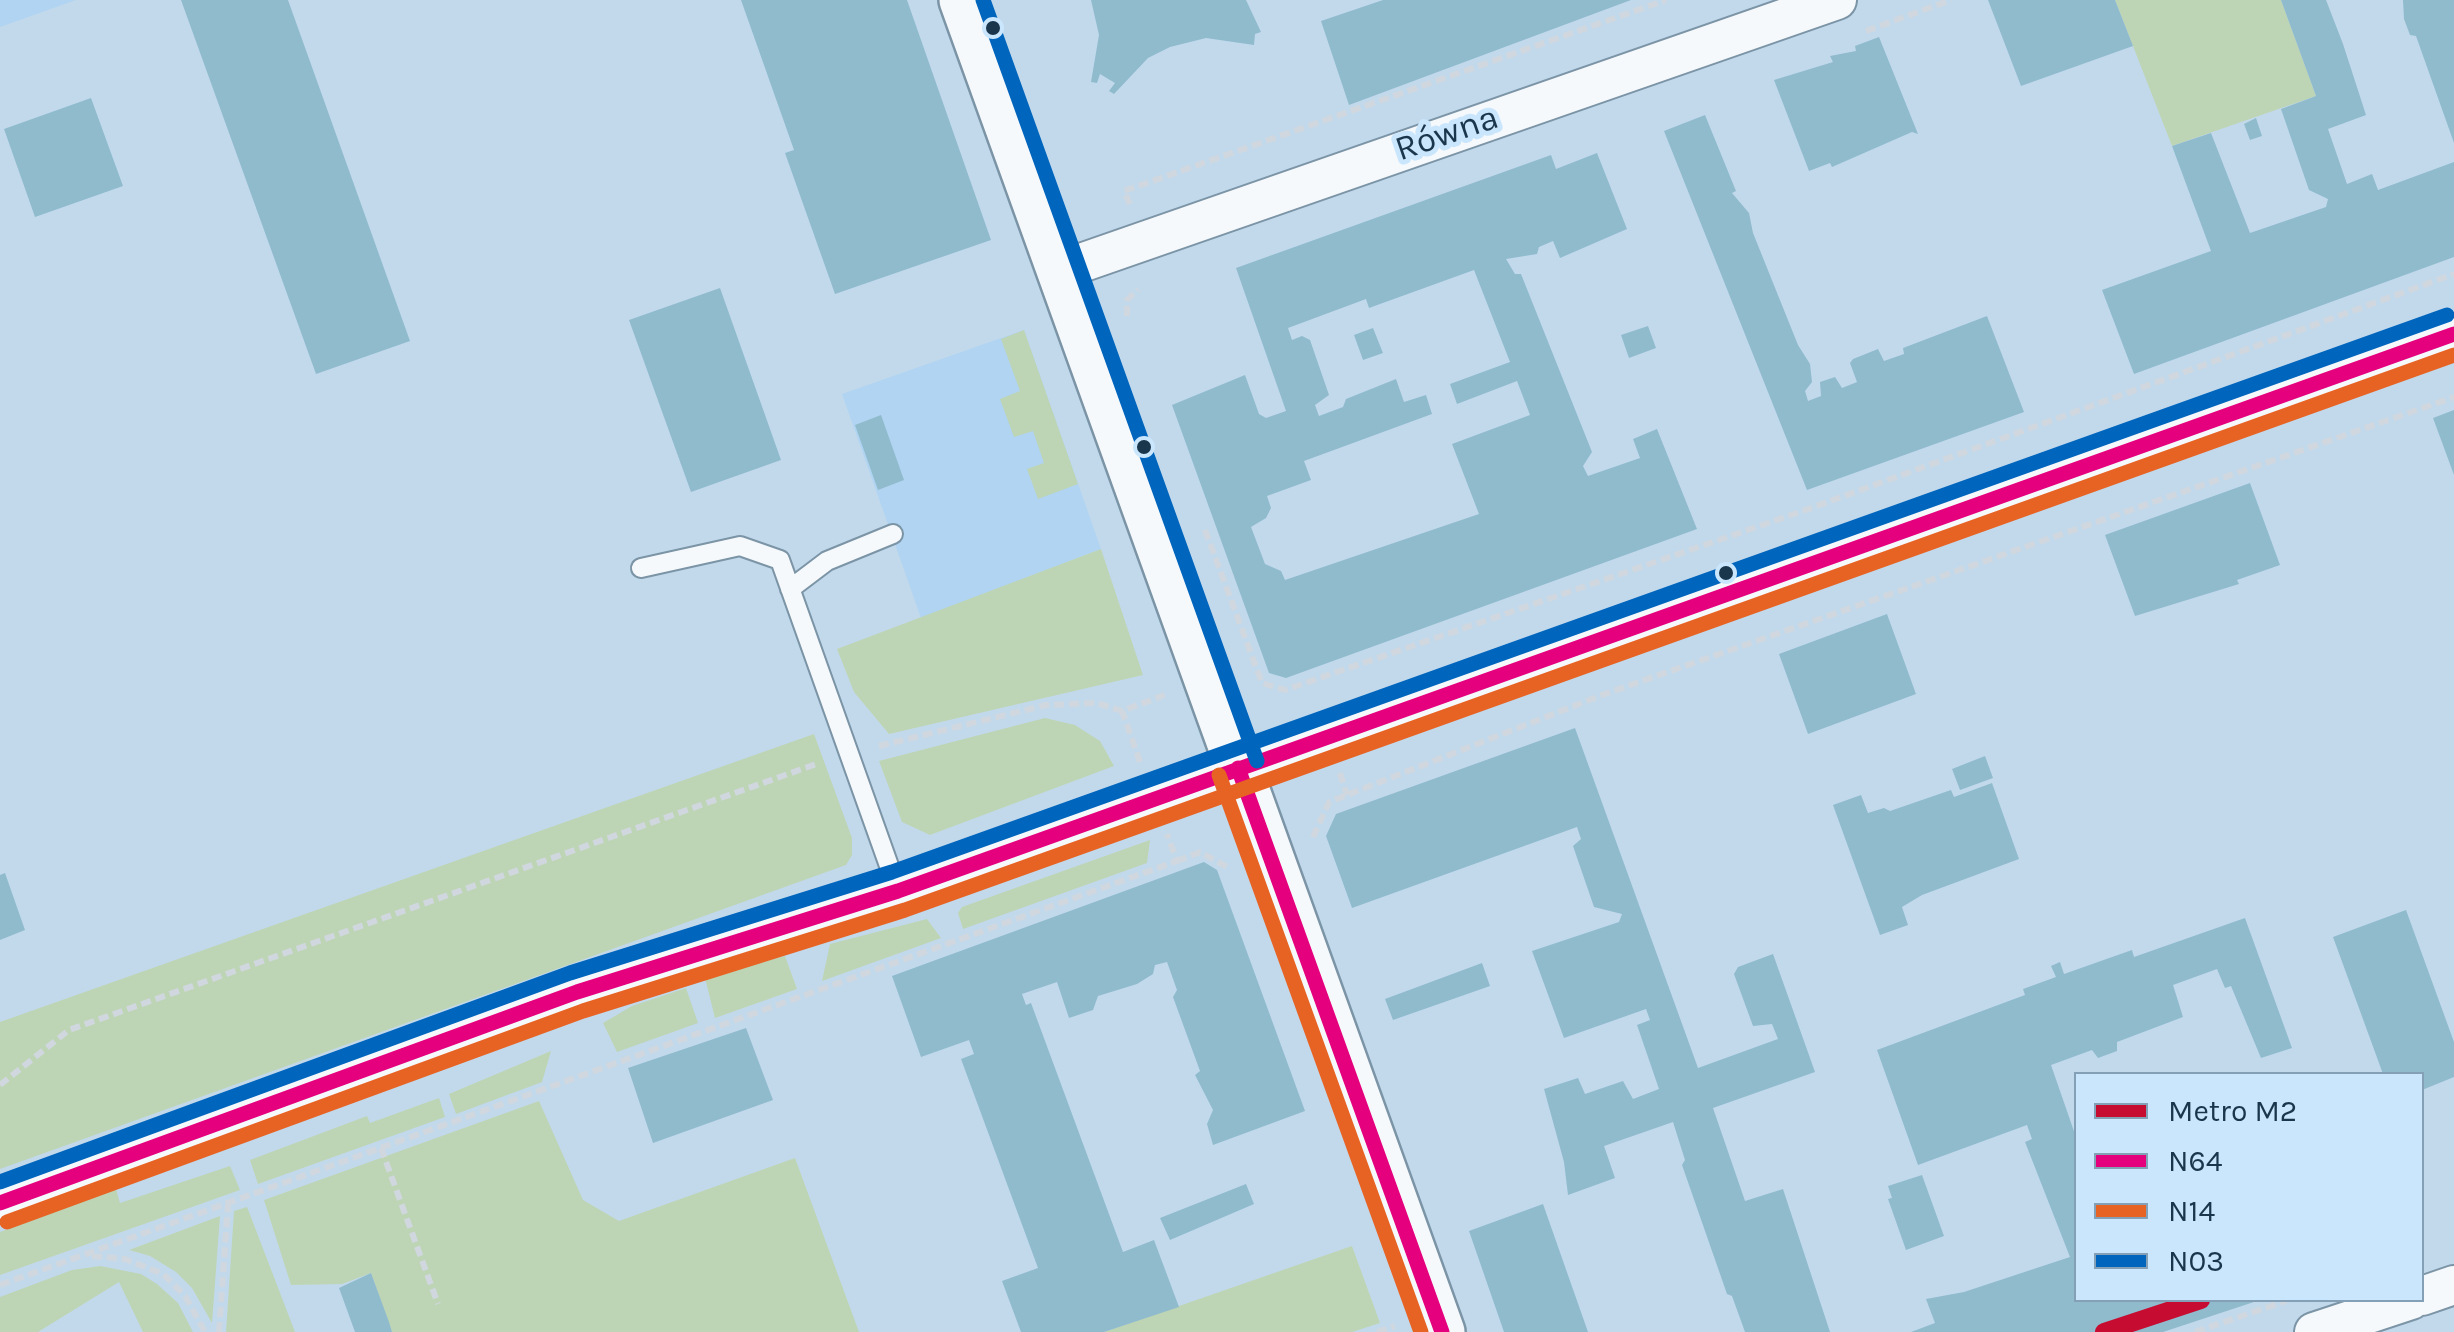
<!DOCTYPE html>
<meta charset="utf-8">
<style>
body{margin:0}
#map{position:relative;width:2454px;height:1332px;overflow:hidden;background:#c2d9ec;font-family:Karla,sans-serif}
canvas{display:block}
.legend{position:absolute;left:2074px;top:1072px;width:350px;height:230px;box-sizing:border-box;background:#cae6fd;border:2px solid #83a0b7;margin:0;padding:12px 18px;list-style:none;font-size:30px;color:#19364d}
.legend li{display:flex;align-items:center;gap:20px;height:50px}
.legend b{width:50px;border:2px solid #83a0b7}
</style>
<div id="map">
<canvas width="2454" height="1332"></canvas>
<ul class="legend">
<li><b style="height:12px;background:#c60c30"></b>Metro M2</li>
<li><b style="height:12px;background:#e5007d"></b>N64</li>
<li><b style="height:12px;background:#e76324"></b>N14</li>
<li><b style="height:12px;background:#0065bd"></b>N03</li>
</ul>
</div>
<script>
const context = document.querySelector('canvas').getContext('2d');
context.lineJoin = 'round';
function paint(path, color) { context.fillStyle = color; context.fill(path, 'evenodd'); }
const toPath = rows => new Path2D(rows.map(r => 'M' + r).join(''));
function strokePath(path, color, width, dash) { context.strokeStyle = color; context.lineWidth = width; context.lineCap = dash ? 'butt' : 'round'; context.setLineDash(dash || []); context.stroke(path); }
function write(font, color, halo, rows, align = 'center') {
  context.font = font + ' Karla,sans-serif'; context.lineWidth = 10; context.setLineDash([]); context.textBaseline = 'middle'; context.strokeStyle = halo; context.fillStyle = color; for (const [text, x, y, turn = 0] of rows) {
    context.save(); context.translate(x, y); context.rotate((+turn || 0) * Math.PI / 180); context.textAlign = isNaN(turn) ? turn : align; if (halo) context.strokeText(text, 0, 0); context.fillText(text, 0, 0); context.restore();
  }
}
paint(toPath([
 [0,0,76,0,0,27],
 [1024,330,1101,549,921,618,842,394]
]), '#b0d4f1');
paint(toPath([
 [2115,0,2281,0,2316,96,2172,146],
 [1024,330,1078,484,1038,499,1027,469,1044,463,1033,431,1014,437,1000,399,1020,391,1001,339],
 [1101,549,1143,675,889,734,854,692,837,649],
 [1045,718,1075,725,1100,741,1114,766,930,835,902,822,879,761],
 [814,734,852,838,852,855,846,865,0,1169,0,1022],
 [1150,840,1147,863,963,929,958,913,962,907],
 [927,919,941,938,822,981,830,944],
 [785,956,797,989,715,1018,705,978],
 [686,988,698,1023,617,1052,603,1023,632,1006],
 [551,1051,542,1082,456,1114,449,1094],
 [439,1098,445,1117,258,1184,250,1160,367,1116,370,1123],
 [539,1101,583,1200,619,1221,795,1158,859,1332,392,1332,371,1273,342,1284,291,1285,264,1200],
 [230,1166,240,1190,0,1275,0,1232,116,1189,120,1203],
 [247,1207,249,1212,295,1332,226,1332,234,1211],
 [220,1216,212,1323,192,1288,176,1272,150,1256,129,1250],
 [1352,1246,1380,1323,1352,1332,1104,1332],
 [100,1266,141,1274,157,1284,178,1303,193,1332,143,1332,119,1282,38,1332,0,1332,0,1297,72,1270]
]), '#bdd5b4');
paint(toPath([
 [181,0,288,0,410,341,316,374],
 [741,0,907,0,991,240,835,294,785,153,794,150],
 [1091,0,1246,0,1261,32,1255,34,1254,45,1206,38,1170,47,1148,58,1114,94,1109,91,1115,83,1100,74,1097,83,1091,82,1099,35],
 [1383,0,1631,0,1349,105,1321,21],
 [1988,0,2115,0,2133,46,2021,86],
 [2281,0,2326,0,2343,44,2366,115,2328,129,2347,184,2372,174,2378,190,2454,162,2454,257,2134,374,2102,290,2211,251,2172,146,2211,133,2250,233,2326,207,2328,199,2309,190,2281,109,2316,96],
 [2403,0,2454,0,2454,143,2416,36,2410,35,2404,19],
 [1879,37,1918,134,1912,132,1832,167,1830,163,1809,171,1774,80,1833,62,1830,56,1856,51,1855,46],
 [91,98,123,186,35,217,4,129],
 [1705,115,1736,191,1732,193,1749,213,1753,233,1798,345,1810,364,1812,382,1805,391,1808,401,1821,396,1820,382,1835,377,1842,388,1857,382,1850,363,1853,359,1878,349,1884,361,1904,354,1903,348,1987,316,2024,412,1807,490,1664,131],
 [2256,118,2262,136,2250,140,2244,124],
 [1597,153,1627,229,1560,258,1553,241,1539,247,1537,254,1506,259,1515,274,1521,274,1592,452,1583,466,1588,476,1640,458,1633,439,1657,429,1697,529,1286,678,1269,673,1172,405,1245,375,1259,414,1266,418,1286,411,1236,268,1551,155,1556,169],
 [1474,270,1510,362,1450,384,1457,404,1517,381,1530,415,1452,444,1479,514,1285,580,1281,571,1265,564,1251,527,1266,518,1271,508,1267,496,1311,480,1304,461,1432,414,1426,395,1404,402,1396,379,1346,399,1343,407,1319,416,1315,405,1329,395,1310,340,1302,336,1292,340,1288,328,1366,299,1369,308],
 [720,288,781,460,691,492,629,320],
 [1648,326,1656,348,1629,358,1621,335],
 [1373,328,1383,353,1363,360,1354,335],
 [2454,410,2454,475,2433,418],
 [881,415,904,480,878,490,855,425],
 [2250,483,2280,565,2237,580,2239,584,2135,616,2105,535],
 [1887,614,1916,694,1808,734,1779,654],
 [1575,728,1698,1068,1778,1039,1772,1024,1753,1026,1734,974,1738,967,1773,954,1815,1072,1713,1108,1745,1201,1783,1189,1830,1332,1745,1332,1732,1296,1727,1294,1682,1165,1685,1160,1673,1122,1604,1146,1615,1178,1568,1195,1564,1162,1544,1089,1578,1078,1585,1094,1623,1081,1633,1099,1659,1089,1637,1025,1650,1020,1646,1009,1564,1038,1532,951,1619,922,1622,914,1594,907,1573,846,1581,839,1577,827,1352,908,1326,836,1336,814],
 [1985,756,1993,778,1960,790,1952,769],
 [1992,783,2019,859,1922,895,1902,907,1908,925,1880,935,1833,805,1861,795,1868,813,1884,808,1890,811,1951,790,1954,797],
 [1204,862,1217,870,1305,1111,1213,1145,1207,1124,1213,1110,1195,1075,1200,1071,1173,997,1177,990,1167,962,1155,965,1153,974,1137,984,1098,996,1093,1010,1069,1018,1057,982,1022,994,1026,1005,1031,1003,1123,1252,1154,1240,1179,1307,1104,1332,1021,1332,1002,1281,1038,1268,961,1059,974,1054,969,1040,921,1057,892,976],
 [5,873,25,930,0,940,0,875],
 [2406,910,2454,1042,2454,1077,2422,1090,2422,1074,2383,1074,2333,937],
 [2245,918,2292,1048,2261,1058,2231,986,2225,988,2217,969,2173,985,2183,1017,2117,1042,2117,1051,2098,1058,2092,1050,2051,1065,2076,1137,2076,1300,2260,1300,2163,1332,1911,1332,1935,1323,1926,1299,1964,1292,2070,1257,2025,1142,2032,1139,2027,1125,1918,1165,1877,1050,2025,995,2023,989,2056,977,2051,966,2060,962,2064,974,2132,950,2134,957],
 [1482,963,1490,986,1393,1020,1385,999],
 [746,1028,773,1100,653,1143,628,1068],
 [1922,1175,1944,1236,1906,1250,1888,1199,1892,1198,1888,1186],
 [1246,1184,1254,1204,1170,1240,1160,1218],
 [1543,1204,1588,1332,1504,1332,1469,1231],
 [371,1273,389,1322,392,1332,355,1332,339,1288]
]), '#8fbbcd');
const service = toPath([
 [641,568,740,546,780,560,898,891],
 [790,589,827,561,893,534]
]);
const minor = toPath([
 [1058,271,1837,0],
 [0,1203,577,992,898,891,2454,334],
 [2422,1296,2454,1285],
 [2314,1332,2411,1300]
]);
const tertiary = toPath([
 [962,0,1442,1332]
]);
strokePath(service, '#7b94a6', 22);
strokePath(minor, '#7b94a6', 42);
strokePath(tertiary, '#7b94a6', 50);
strokePath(toPath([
 [1866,31,1951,0],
 [1130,204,1124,191,1666,0],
 [1127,316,1127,300,1138,289],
 [1205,530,1262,683,1285,690,1800,512,2454,274],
 [879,746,1046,705,1097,703,1122,711],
 [1140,762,1122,711,1162,696,1160,691],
 [1340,773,1347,795],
 [1313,837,1329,802,1602,695,2454,397],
 [1177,861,1200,852,1227,867],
 [0,1085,69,1030,819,763],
 [381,1148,438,1304],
 [92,1256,125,1259,163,1274,185,1296,205,1332],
 [0,1285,1177,861,1167,834],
 [219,1332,228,1205],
 [1377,1332,1395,1326],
 [2195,1332,2286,1301]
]), '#d0d7de', 6, [10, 5]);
strokePath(service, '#f6f9fc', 18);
strokePath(minor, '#f6f9fc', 38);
strokePath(tertiary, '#f6f9fc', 45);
strokePath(toPath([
 [1238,768,1442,1332],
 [0,1203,577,992,898,891,2454,334]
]), '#e5007d', 15);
strokePath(toPath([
 [1219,775,1421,1332],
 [7,1222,583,1011,905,910,2454,355]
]), '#e76324', 15);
strokePath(toPath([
 [983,0,1257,761],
 [0,1182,570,973,892,872,2447,315]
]), '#0065bd', 15);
strokePath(toPath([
 [2104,1332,2201,1300]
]), '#c60c30', 18);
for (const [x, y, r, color] of [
 [993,28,9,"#19364d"],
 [1144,447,9,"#19364d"],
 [1726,573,9,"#19364d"]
]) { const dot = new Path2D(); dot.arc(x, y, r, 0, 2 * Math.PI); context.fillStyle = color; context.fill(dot); strokePath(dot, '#cae6fd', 4); }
write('35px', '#19364d', '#cae6fd', [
 ["Równa",1447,134,-19]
]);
</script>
